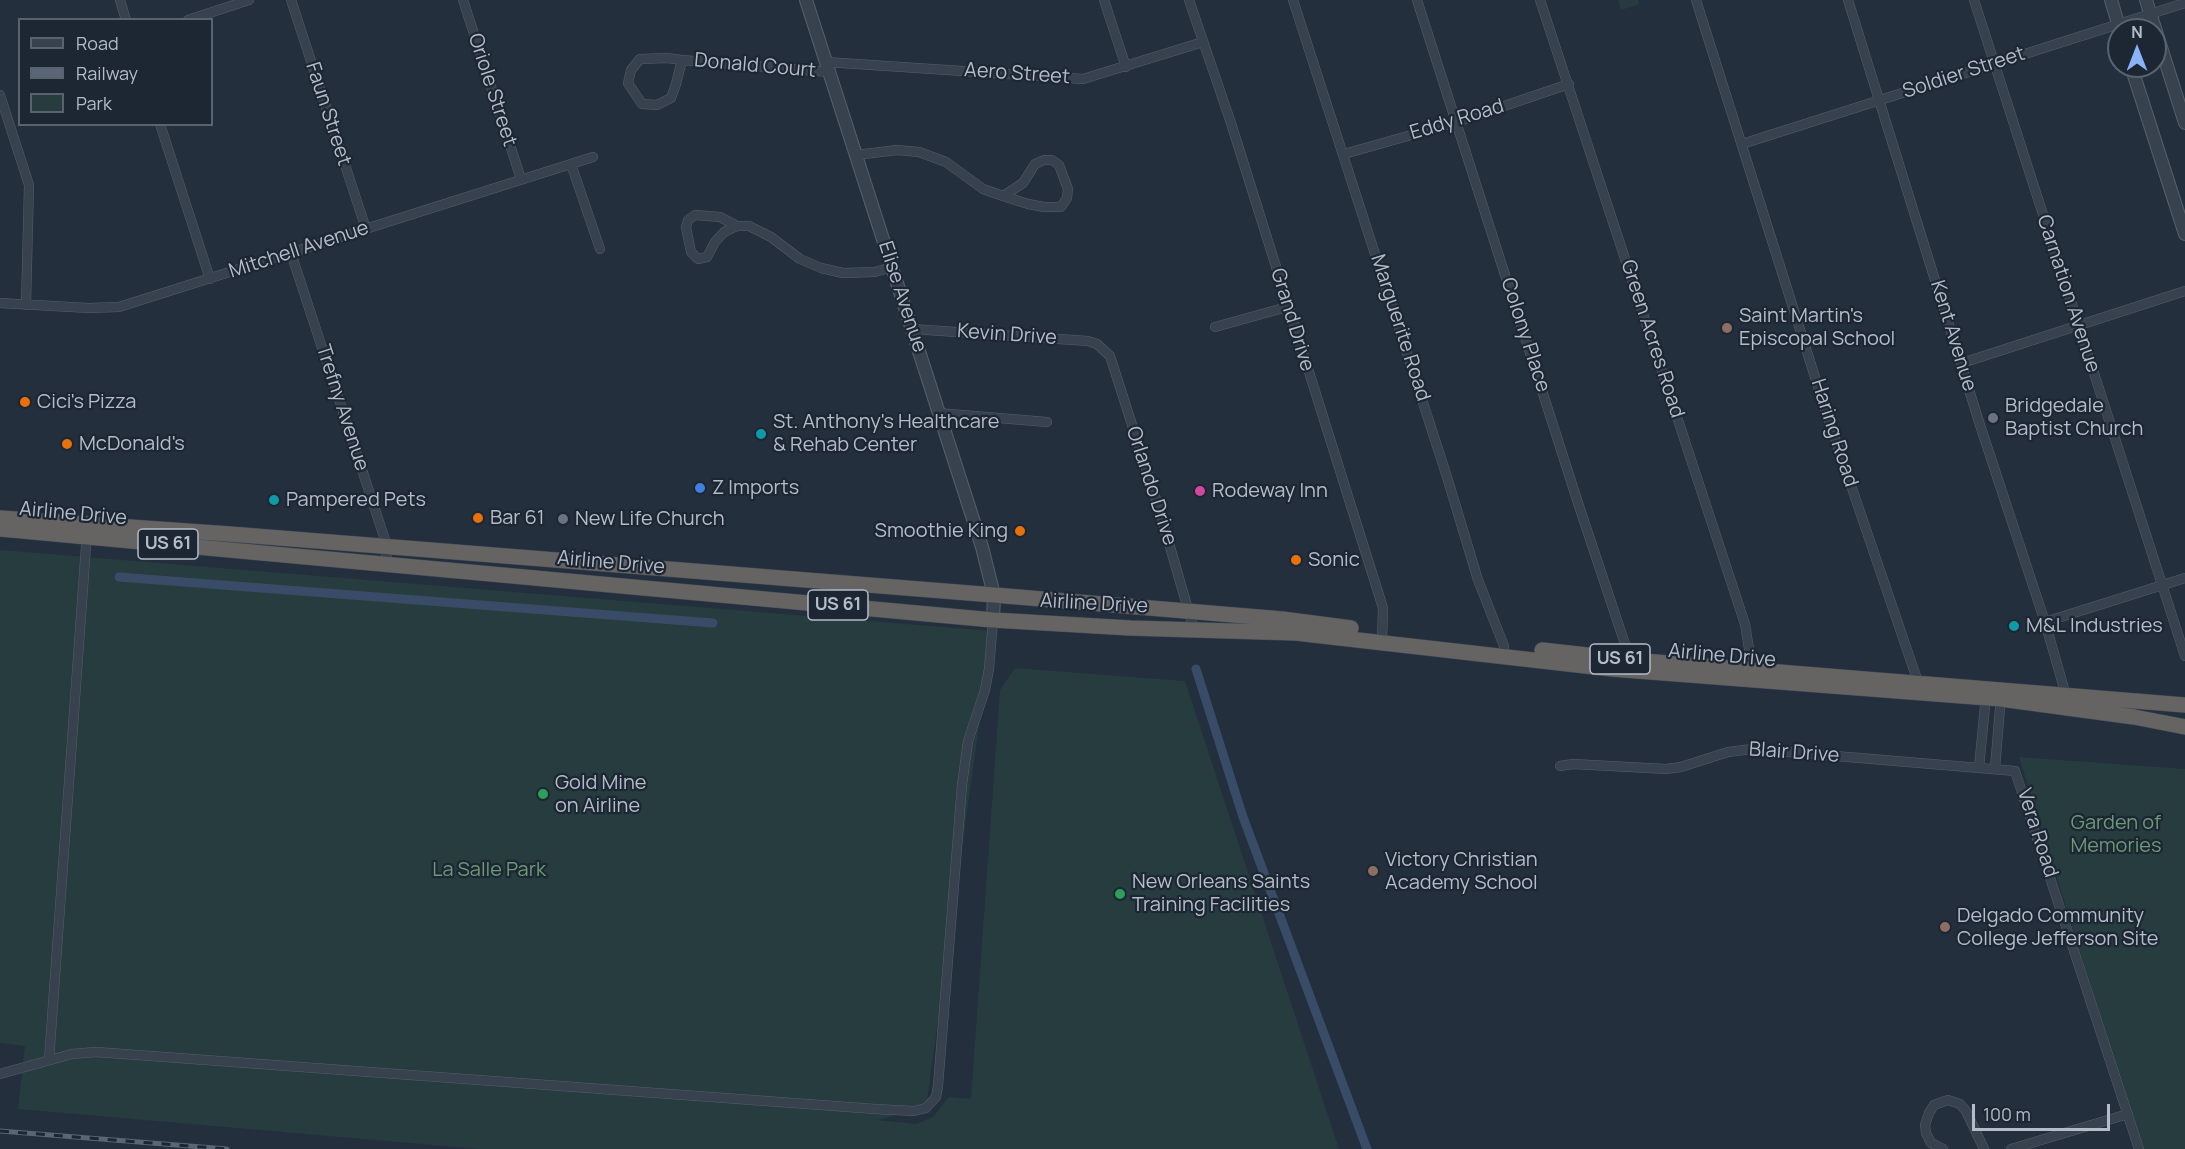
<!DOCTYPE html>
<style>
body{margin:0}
#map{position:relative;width:2185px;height:1149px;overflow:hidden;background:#242f3e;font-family:Manrope,sans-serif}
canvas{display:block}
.legend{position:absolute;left:18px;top:18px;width:195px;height:108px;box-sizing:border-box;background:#1d2633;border:2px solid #59626f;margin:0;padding:8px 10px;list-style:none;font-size:18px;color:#b4bcc9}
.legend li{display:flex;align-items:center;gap:12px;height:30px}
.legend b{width:30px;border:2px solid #59626f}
.north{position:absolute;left:2107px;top:18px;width:60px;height:60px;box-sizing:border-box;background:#1d2633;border:2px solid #59626f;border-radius:50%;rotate:0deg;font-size:16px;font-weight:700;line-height:24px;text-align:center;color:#b4bcc9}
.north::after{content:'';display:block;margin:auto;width:21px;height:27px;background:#8ab4f8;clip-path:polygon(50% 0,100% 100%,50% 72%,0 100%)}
.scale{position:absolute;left:1972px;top:1104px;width:138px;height:27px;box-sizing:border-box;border:3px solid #b4bcc9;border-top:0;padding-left:8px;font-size:18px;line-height:21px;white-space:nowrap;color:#b4bcc9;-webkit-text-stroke:4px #1d2633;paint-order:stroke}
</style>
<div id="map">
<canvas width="2185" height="1149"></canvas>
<ul class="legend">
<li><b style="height:8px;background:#38414e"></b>Road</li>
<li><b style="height:8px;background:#5a6575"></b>Railway</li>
<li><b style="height:16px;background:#263c3f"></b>Park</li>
</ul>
<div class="north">N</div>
<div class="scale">100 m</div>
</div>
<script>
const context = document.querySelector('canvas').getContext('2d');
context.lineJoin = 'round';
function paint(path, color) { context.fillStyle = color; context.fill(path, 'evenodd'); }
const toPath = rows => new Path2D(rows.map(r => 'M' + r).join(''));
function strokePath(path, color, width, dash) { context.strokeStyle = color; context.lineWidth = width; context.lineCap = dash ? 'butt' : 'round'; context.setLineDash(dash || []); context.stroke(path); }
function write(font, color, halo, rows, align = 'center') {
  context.font = font + ' Manrope,sans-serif'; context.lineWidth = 4.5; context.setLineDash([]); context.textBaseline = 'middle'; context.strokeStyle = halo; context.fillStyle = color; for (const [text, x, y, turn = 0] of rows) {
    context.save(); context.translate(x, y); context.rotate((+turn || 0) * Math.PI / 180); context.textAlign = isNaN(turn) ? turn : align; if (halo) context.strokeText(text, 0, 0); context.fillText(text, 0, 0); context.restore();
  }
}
paint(toPath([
 [1618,0,1638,0,1639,4,1621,10],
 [0,550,992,631,926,1108,877,1120,916,1124,933,1117,949,1097,971,1099,1000,690,1015,668,1185,681,1339,1149,479,1149,18,1109,25,1046,0,1043],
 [2019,757,2185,769,2185,1149,2142,1149]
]), '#263c3f');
strokePath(toPath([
 [119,577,713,623],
 [1196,669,1243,817,1367,1149]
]), '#394c67', 9);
const minor = toPath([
 [120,0,126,20],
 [291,0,366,229],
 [463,0,521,179],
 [1104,0,1126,67],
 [1189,0,1231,123,1383,608,1382,642],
 [1293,0,1447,477,1478,580,1504,646,1504,656],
 [1417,0,1579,506,1631,662],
 [1540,0,1745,624,1753,674],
 [1696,0,1826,412,1918,682,1918,687],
 [1848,0,1980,425,2045,622,2067,699],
 [1974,0,2185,656],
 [188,20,249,0],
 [682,60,676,84,671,98,657,105,642,104,628,83,631,70,640,59,667,58,682,60,829,72],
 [826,62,1083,79,1203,42],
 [0,95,29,185,26,305],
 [160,124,210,279],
 [1742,144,2185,3],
 [1344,154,1457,122,1569,84],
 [856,155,897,150,919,152,946,162,983,189,1003,196,1028,204,1044,207,1061,207,1067,198,1068,189,1059,165,1052,160,1044,160,1035,164,1023,183,1003,196],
 [571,164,600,249],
 [737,226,724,232,715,242,707,257,698,259,691,252,686,227,688,220,695,215,720,217,737,226,749,226,771,237,800,259,821,268,843,273,875,272,892,267],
 [291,253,387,546,386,564],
 [0,303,88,308,119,307,593,157],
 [1215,327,1287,307],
 [912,329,1088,341,1097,344,1110,356,1160,512,1194,630],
 [1962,363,2185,291],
 [938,413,1047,422],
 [2045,622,2185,578],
 [1560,766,1573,764,1666,769,1681,767,1728,752,1752,749,2015,771,2139,1149],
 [1979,767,1986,696],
 [1995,768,2001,696],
 [49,1060,87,532],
 [0,1074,72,1054,96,1052,875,1109,914,1111,926,1108,936,1097,938,1086,962,785,968,741,985,690,989,669,993,620],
 [1943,1149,1931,1143,1926,1133,1925,1125,1929,1113,1934,1105,1948,1100,1960,1104,1966,1111,1984,1149],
 [2011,1149,2128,1114]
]);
const tertiary = toPath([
 [806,0,982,547,994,595,993,620],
 [2111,0,2120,30],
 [2146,0,2185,123],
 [2131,66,2185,234]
]);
const trunk = toPath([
 [0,518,230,534,994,595,1282,619,1351,628],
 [0,529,993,620,1130,628,1296,633,1612,669,2001,699,2134,717,2185,727],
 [1542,650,1631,660,2185,705]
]);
strokePath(minor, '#565f6c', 10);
strokePath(tertiary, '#565f6c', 14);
strokePath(trunk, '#434c59', 16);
strokePath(minor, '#38414e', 9);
strokePath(tertiary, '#38414e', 12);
strokePath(trunk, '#656462', 15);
const rail = toPath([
 [0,1131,227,1149]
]);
strokePath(rail, '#5a6575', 5);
strokePath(rail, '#1d2633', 3, [9]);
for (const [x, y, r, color] of [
 [1727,328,6,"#8d6e63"],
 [25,402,6,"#e8710a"],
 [1993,418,6,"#6b7280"],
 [761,434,6,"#0f9aa8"],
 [67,444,6,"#e8710a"],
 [700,488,6,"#3f7fe0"],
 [1200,491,6,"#d1479c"],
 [274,500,6,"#0f9aa8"],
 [478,518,6,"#e8710a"],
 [563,519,6,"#6b7280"],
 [1020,531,6,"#e8710a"],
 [1296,560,6,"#e8710a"],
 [2014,626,6,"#0f9aa8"],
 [543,794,6,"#2e9e5b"],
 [1373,871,6,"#8d6e63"],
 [1120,894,6,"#2e9e5b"],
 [1945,927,6,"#8d6e63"]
]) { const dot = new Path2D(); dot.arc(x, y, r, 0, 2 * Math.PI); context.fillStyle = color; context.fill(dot); strokePath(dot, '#1d2633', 2); }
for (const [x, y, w] of [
 [168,544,60],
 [838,605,60],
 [1620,659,60]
]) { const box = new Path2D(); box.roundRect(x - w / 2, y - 15, w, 30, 4.5); context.fillStyle = '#1d2633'; context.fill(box); strokePath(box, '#b4bcc9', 1.5); }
write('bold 18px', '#b4bcc9', null, [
 ["US 61",168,544],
 ["US 61",838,605],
 ["US 61",1620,659]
]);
write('20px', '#b4bcc9', '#1d2633', [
 ["Donald Court",755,66,5],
 ["Soldier Street",1964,73,-18],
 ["Aero Street",1017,74,4],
 ["Oriole Street",492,90,72],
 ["Faun Street",328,114,72],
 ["Eddy Road",1457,120,-17],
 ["Mitchell Avenue",299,250,-18],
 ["Carnation Avenue",2068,294,72],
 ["Elise Avenue",902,297,72],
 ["Grand Drive",1292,320,73],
 ["Marguerite Road",1400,328,72],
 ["Kevin Drive",1007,335,4],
 ["Colony Place",1525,335,72],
 ["Kent Avenue",1953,336,73],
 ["Green Acres Road",1652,339,72],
 ["Trefny Avenue",342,408,72],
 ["Haring Road",1834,433,72],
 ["Orlando Drive",1151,486,72],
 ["Airline Drive",73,514,5],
 ["Airline Drive",611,563,5],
 ["Airline Drive",1094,604,3],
 ["Airline Drive",1722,656,5],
 ["Blair Drive",1794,753,4],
 ["Vera Road",2037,833,72]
]);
write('20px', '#b4bcc9', '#1d2633', [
 ["Saint Martin's",1739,316],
 ["Episcopal School",1739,339],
 ["Cici's Pizza",37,402],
 ["Bridgedale",2005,406],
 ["Baptist Church",2005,429],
 ["St. Anthony's Healthcare",773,422],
 ["& Rehab Center",773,445],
 ["McDonald's",79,444],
 ["Z Imports",712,488],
 ["Rodeway Inn",1212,491],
 ["Pampered Pets",286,500],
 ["Bar 61",490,518],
 ["New Life Church",575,519],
 ["Smoothie King",1008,531,"right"],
 ["Sonic",1308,560],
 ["M&L Industries",2026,626],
 ["Gold Mine",555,783],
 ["on Airline",555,806],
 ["Victory Christian",1385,860],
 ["Academy School",1385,883],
 ["New Orleans Saints",1132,882],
 ["Training Facilities",1132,905],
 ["Delgado Community",1957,916],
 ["College Jefferson Site",1957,939]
], 'left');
write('20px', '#6b9a76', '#1d2633', [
 ["Garden of",2116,823],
 ["Memories",2116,846],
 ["La Salle Park",489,870]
]);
</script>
